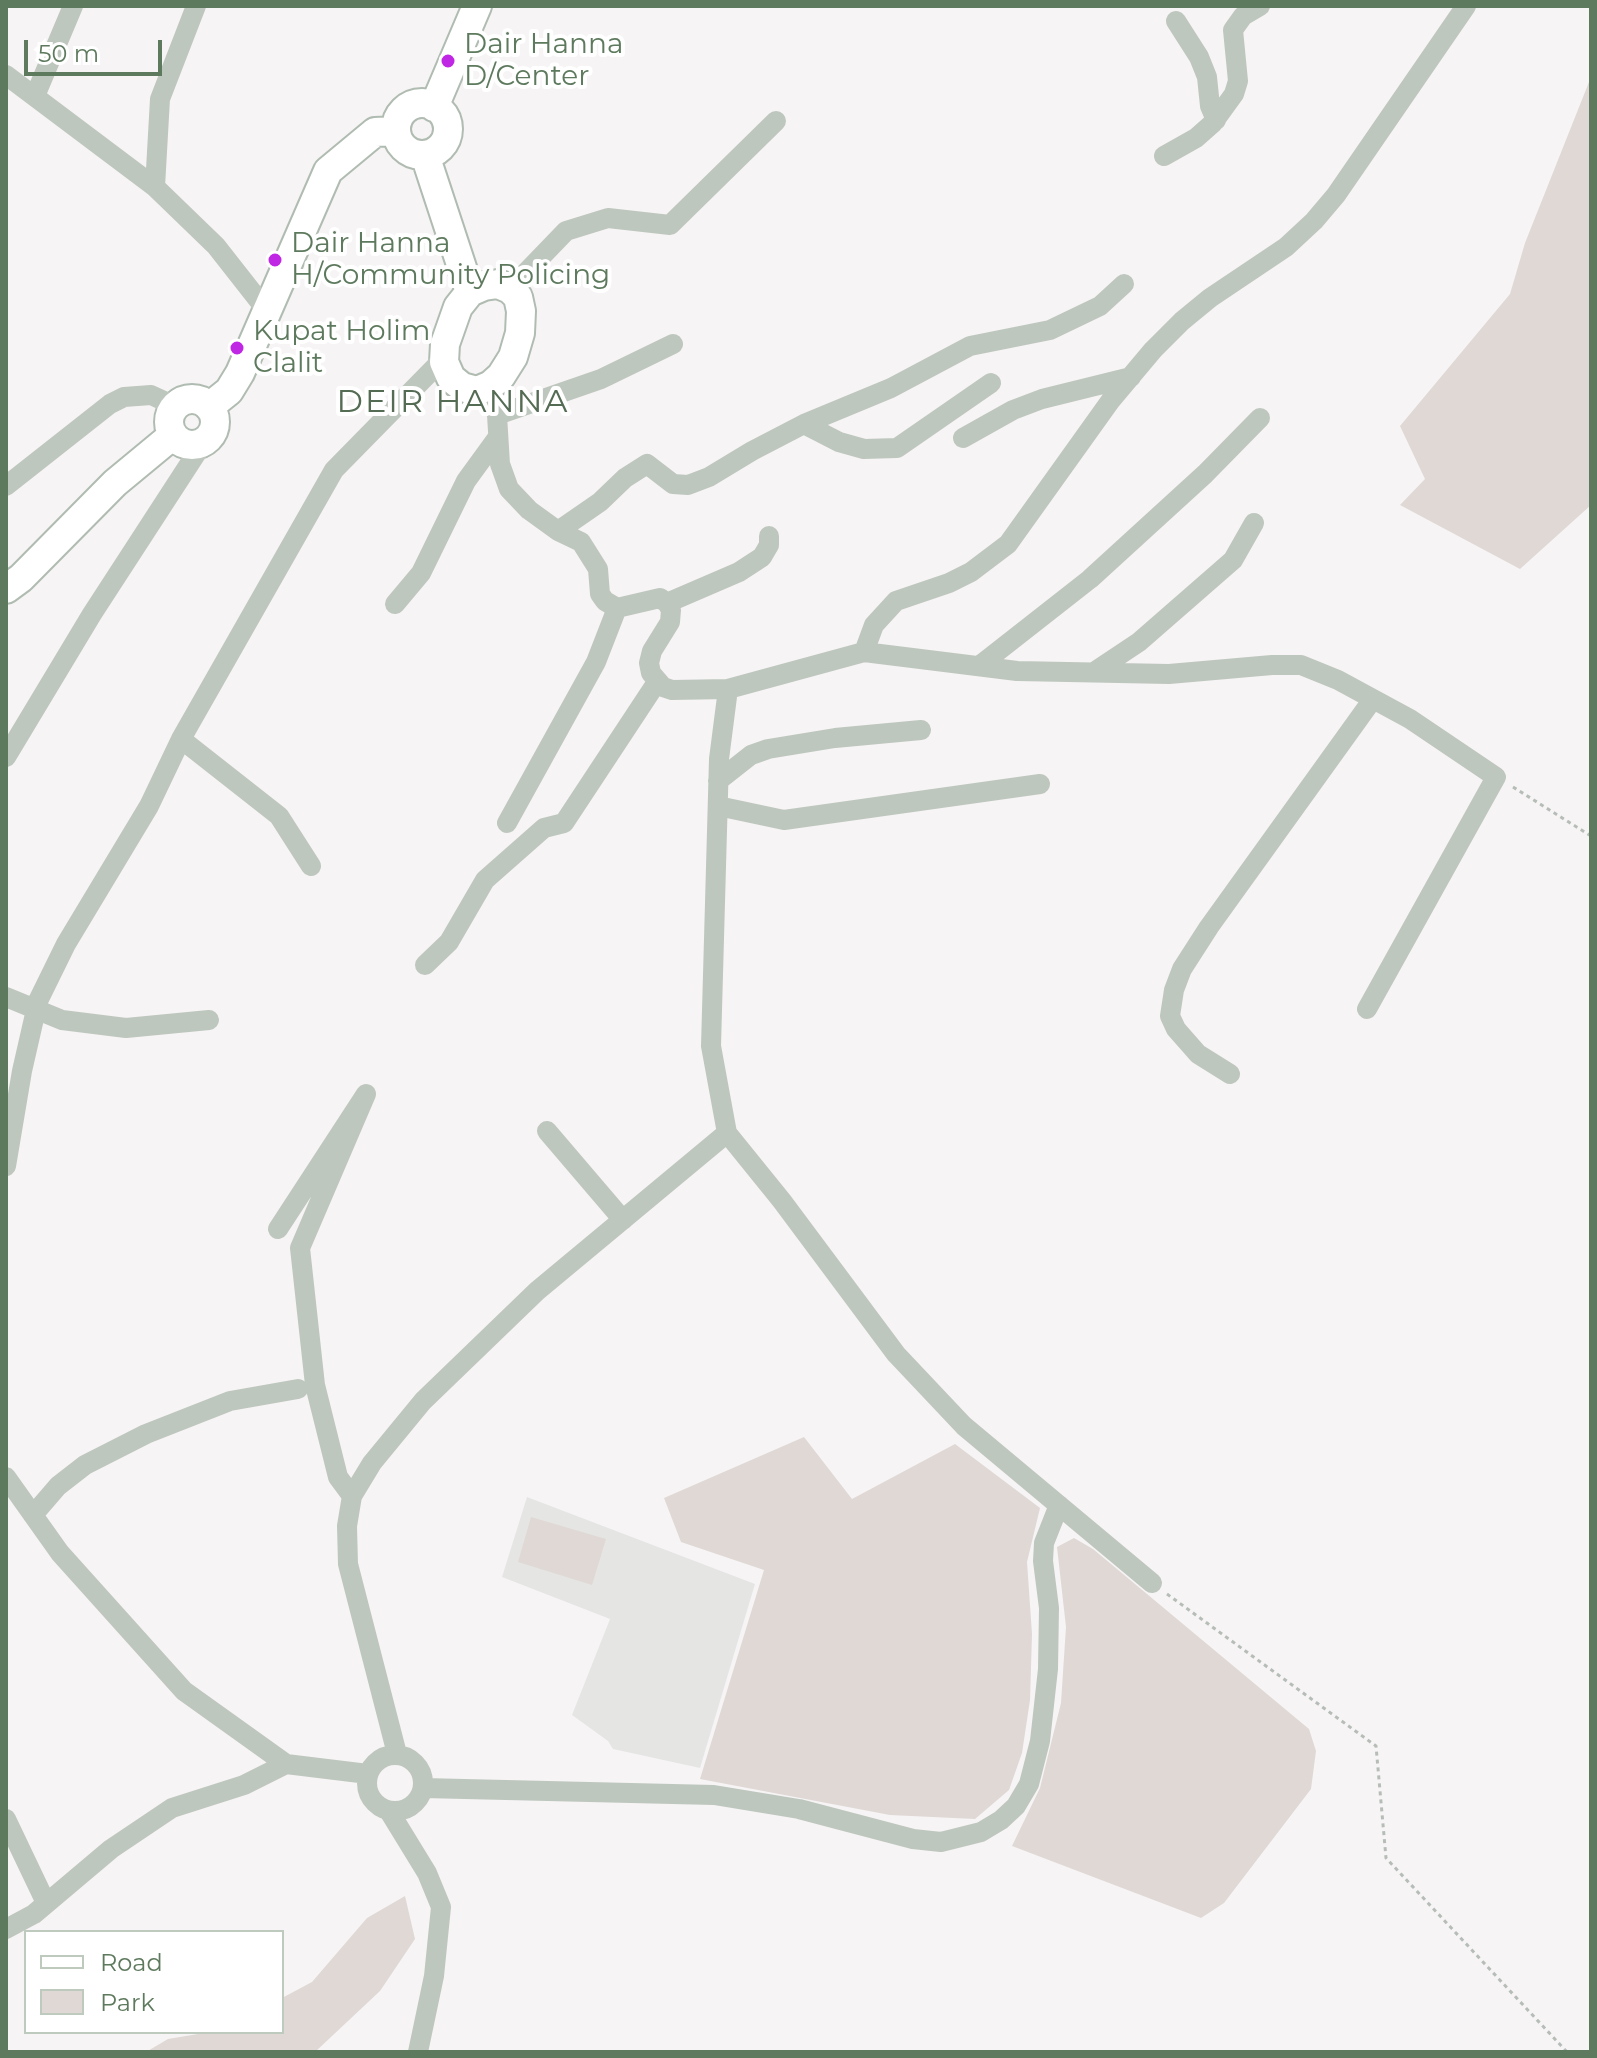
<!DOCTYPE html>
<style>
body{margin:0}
#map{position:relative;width:1597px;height:2058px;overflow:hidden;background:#f7f4f6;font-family:Montserrat,sans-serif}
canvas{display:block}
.frame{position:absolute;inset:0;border:8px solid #5e7a5e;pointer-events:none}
.legend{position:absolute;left:24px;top:1930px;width:260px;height:104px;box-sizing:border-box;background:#fff;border:2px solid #bfcabf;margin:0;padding:10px 14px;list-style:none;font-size:24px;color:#5e7a5e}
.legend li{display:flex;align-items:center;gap:16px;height:40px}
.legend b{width:40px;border:2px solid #bfcabf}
.scale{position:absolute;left:24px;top:40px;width:138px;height:36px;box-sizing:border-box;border:4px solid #5e7a5e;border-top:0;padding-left:10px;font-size:24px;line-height:28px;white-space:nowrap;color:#5e7a5e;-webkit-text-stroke:6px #fff;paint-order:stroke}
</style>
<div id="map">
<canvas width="1597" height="2058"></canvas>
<div class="frame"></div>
<ul class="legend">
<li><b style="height:10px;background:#fff"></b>Road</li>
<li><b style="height:22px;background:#dfd8d5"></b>Park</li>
</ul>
<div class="scale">50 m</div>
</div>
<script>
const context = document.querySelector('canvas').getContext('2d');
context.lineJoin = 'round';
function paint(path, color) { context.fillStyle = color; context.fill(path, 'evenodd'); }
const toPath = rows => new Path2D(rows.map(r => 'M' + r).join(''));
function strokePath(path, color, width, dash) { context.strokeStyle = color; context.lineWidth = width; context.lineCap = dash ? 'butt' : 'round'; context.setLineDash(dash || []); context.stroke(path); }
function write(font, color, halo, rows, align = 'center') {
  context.font = font + ' Montserrat,sans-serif'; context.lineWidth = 8; context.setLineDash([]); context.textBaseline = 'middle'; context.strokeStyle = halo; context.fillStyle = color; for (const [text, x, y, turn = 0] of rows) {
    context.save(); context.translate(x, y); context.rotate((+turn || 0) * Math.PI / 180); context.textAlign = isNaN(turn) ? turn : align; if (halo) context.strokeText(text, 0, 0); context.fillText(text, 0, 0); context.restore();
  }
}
paint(toPath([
 [527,1497,755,1584,700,1768,613,1749,608,1741,572,1715,610,1619,502,1577]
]), '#e5e6e4');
paint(toPath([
 [1591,77,1591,505,1520,569,1400,505,1425,479,1400,426,1510,294,1525,243],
 [804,1437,852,1499,955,1444,1040,1508,1027,1562,1032,1634,1030,1700,1022,1753,1009,1790,975,1819,890,1815,700,1779,764,1570,681,1542,664,1498],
 [531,1517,606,1539,592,1585,518,1562],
 [1074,1538,1093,1549,1309,1729,1316,1751,1311,1789,1224,1903,1201,1918,1012,1846,1040,1788,1061,1703,1066,1627,1057,1547],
 [405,1896,415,1939,380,1991,315,2052,146,2052,168,2039,210,2032,282,2032,282,1998,312,1982,367,1918]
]), '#dfd8d5');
const secondary = toPath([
 '396 129a26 26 0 1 1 52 0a26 26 0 1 1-52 0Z',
 [434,107,477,6],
 [425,155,470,292],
 [498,284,510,289,518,297,521,311,520,333,513,357,501,376,491,385,477,391,462,387,451,378,444,362,445,344,458,307,470,292,484,286,498,284],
 '169 422a23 23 0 1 1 46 0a23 23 0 1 1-46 0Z',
 [209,407,229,391,240,373,328,171,375,132,396,131],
 [6,589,21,578,115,483,173,435]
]);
strokePath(secondary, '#b0bcb1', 32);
strokePath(toPath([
 [1513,787,1591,836],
 [1167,1594,1376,1746,1386,1858,1567,2052]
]), '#b6bdb7', 3, [4, 4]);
strokePath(toPath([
 [1176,21,1199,57,1207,77,1210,106,1216,120],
 [6,75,155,187,216,246,267,311],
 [35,96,73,6],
 [1164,156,1196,138,1213,123,1234,94,1238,81,1233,30,1243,16,1260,6],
 [155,187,160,99,196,6],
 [510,289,566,231,608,218,670,225,776,121],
 [487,386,497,415,500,464,509,489,529,510,558,531,581,542,598,569,600,594,605,601,617,608,660,598,667,603,671,610,670,622,652,651,649,663,651,673,663,687,672,690,728,689,864,652,1017,671,1169,674,1272,665,1301,665,1338,680,1410,719,1496,777,1367,1009],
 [497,415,601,379,673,344],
 [804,424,839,442,864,449,897,448,991,383],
 [963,438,1013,410,1042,399,1131,377],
 [6,486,110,404,124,397,151,395,175,406],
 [558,531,600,502,625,478,647,464,673,484,688,485,709,477,752,451,804,424,891,388,970,346,1050,330,1100,306,1124,284],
 [667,603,739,572,762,557,769,545,769,536],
 [395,604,421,573,466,481,498,437],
 [864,652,874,625,896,601,949,583,971,572,1008,544,1111,400,1153,350,1182,321,1210,298,1286,247,1314,221,1336,195,1466,6],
 [979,666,1090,579,1205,474,1260,418],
 [1094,672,1139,642,1233,560,1254,523],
 [728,689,719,759,711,1046,727,1133,782,1201,896,1354,964,1426,1152,1583],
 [181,739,279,816,311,866],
 [6,757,92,614,205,440],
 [718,781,751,755,768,749,835,738,921,730],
 [718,806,784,820,1040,784],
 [507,823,596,662,617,608],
 [425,965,449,942,485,880,544,828,564,823,657,682],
 [6,997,62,1020,126,1028,209,1020],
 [1230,1074,1198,1054,1176,1029,1170,1016,1174,990,1182,969,1209,927,1373,699],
 [547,1131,623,1220],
 [6,1166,22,1071,38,1001,66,944,149,806,181,739,334,470,444,358],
 [278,1229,366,1094,300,1248,315,1385,338,1477,352,1496],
 [6,1477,60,1553,184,1691,286,1764,368,1774],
 [33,1515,58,1486,85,1465,146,1434,230,1401,298,1389],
 [397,1754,348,1564,347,1526,352,1496,372,1463,423,1401,537,1291,727,1133],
 '367 1783a28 28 0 1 1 56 0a28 28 0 1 1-56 0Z',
 [423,1788,714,1795,799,1809,913,1839,941,1842,981,1832,1001,1820,1016,1806,1029,1784,1040,1741,1048,1669,1049,1608,1043,1561,1044,1543,1059,1505],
 [389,1811,427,1873,441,1907,434,1976,418,2052],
 [6,1819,46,1903],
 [6,1929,34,1914,111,1849,172,1808,244,1785,286,1764]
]), '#bec7be', 20);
strokePath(secondary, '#fff', 28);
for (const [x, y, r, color] of [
 [448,61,8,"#c027e5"],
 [275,260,8,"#c027e5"],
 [237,348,8,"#c027e5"]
]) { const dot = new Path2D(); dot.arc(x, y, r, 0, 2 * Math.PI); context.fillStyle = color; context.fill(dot); strokePath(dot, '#fff', 3); }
write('28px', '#5e7a5e', '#fff', [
 ["Dair Hanna",464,45],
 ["D/Center",464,77],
 ["Dair Hanna",291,244],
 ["H/Community Policing",291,276],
 ["Kupat Holim",253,332],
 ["Clalit",253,364]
], 'left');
context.letterSpacing = '2px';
write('32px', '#546b54', '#fff', [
 ["DEIR HANNA",453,403]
]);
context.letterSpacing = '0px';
</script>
